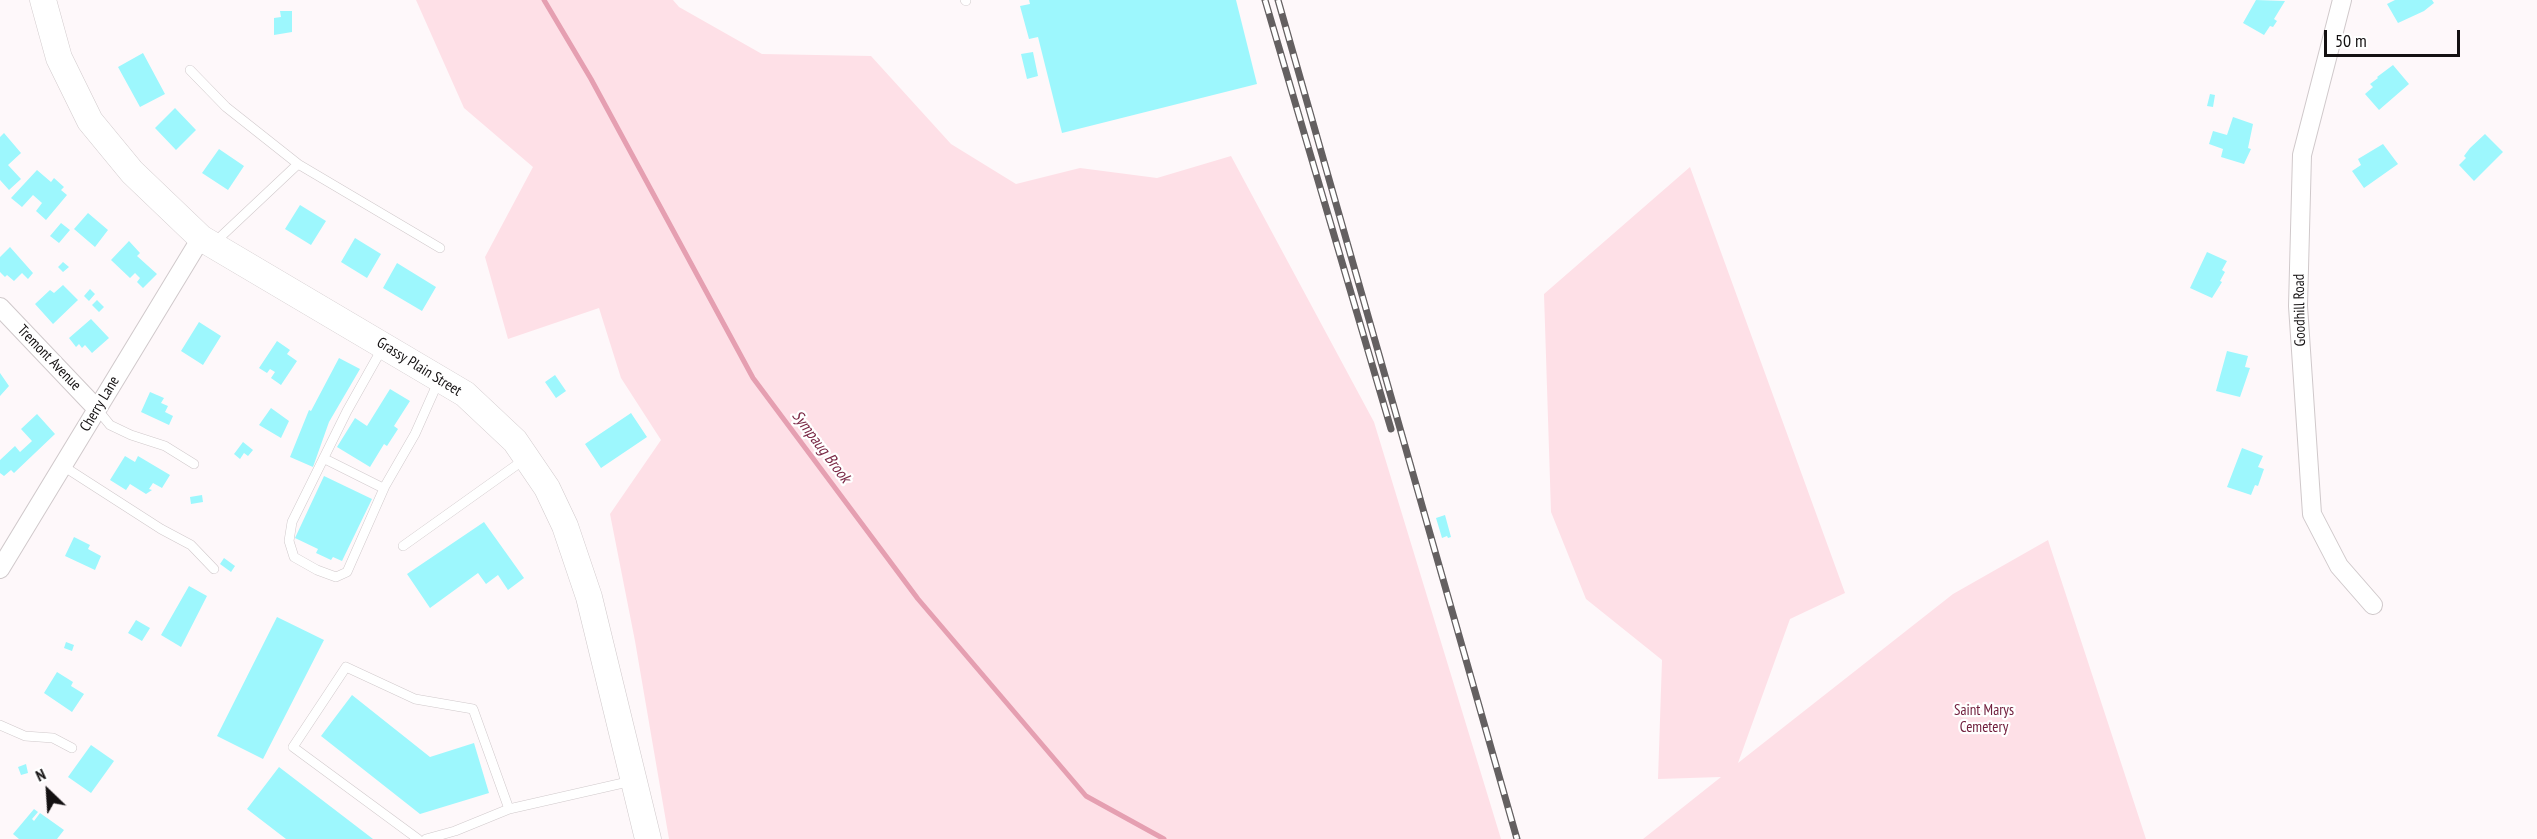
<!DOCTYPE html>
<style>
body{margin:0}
#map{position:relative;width:2537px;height:839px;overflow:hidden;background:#fef8fa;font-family:"PT Sans Narrow",sans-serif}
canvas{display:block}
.north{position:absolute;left:18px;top:761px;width:60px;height:60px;-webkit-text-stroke:4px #fff;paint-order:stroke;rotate:335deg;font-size:16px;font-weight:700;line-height:24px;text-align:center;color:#141112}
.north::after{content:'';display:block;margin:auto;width:21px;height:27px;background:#141112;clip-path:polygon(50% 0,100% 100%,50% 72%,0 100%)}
.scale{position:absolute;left:2324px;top:30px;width:136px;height:27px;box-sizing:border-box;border:3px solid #141112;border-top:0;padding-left:8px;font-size:18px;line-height:21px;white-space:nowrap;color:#141112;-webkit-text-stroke:4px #fff;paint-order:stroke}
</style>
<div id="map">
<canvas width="2537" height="839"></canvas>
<div class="north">N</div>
<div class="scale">50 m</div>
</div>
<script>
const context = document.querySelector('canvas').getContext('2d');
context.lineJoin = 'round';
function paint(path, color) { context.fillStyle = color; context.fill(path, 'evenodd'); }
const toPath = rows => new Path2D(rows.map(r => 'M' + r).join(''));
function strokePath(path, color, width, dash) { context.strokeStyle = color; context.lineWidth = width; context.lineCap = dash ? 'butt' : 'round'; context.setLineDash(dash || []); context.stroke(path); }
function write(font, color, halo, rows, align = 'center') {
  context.font = font + ' "PT Sans Narrow",sans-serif'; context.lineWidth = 4.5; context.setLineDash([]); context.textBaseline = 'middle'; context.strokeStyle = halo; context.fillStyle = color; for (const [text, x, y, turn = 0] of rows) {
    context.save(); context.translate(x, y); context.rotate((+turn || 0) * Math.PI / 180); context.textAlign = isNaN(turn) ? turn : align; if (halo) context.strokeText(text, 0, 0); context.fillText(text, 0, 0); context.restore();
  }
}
paint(toPath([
 [416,0,673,0,679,7,762,54,871,56,951,144,1016,184,1080,168,1157,178,1231,156,1374,422,1501,839,669,839,635,641,610,514,661,440,621,378,599,308,508,339,485,257,533,167,464,108],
 [1690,167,1845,593,1790,619,1738,763,1953,594,2048,540,2146,839,1643,839,1721,777,1658,779,1662,660,1586,599,1551,512,1544,294]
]), '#fee0e7');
strokePath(toPath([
 [544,0,591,79,753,378,918,599,1086,796,1164,839]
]), '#e59fb1', 5);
paint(toPath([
 [1029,0,1236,0,1257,84,1062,133,1038,37,1029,39,1020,6,1030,4],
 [2256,0,2285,1,2274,19,2277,21,2273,27,2270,26,2264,35,2243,23],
 [2395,0,2432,0,2434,3,2424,11,2398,23,2387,4],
 [280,11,292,11,292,32,274,35,274,18,281,17],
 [1033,52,1038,76,1027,79,1021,54],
 [143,53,165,94,140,107,118,67],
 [2393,65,2409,84,2379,110,2365,94,2373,87,2370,84,2378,78,2377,77],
 [2210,94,2215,95,2213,107,2207,106],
 [175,108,196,130,176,150,155,128],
 [2233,117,2253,124,2248,148,2251,149,2244,164,2221,157,2223,149,2209,144,2213,131,2227,135],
 [4,133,21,153,8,165,21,179,9,190,0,180,0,137],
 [2485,134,2503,152,2474,181,2459,165,2466,158,2464,156,2470,148],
 [2383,144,2398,164,2364,188,2352,171,2361,165,2358,159],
 [219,149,244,166,228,190,202,173],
 [37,170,51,182,54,178,64,187,61,190,67,195,46,220,36,211,42,203,33,195,22,207,11,198],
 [300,205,326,221,311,245,285,229],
 [88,213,108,230,95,247,74,229],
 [61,223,70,230,59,243,50,236],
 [355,238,381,254,367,278,341,262],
 [129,241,140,253,137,256,157,274,143,288,137,282,140,278,135,273,130,278,111,260],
 [10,247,33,273,28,279,22,273,14,281,7,275,5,277,0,272,0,257],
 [2207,252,2227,261,2222,270,2225,272,2220,281,2222,282,2212,298,2190,288],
 [63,262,69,267,63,272,58,267],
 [397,263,436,287,422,311,383,288],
 [63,285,78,300,53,324,35,304,50,290,54,293],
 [90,289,95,294,89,301,84,296],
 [97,300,104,307,99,312,92,305],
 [91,319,109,338,92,353,85,345,82,348,79,344,76,347,69,338],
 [199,322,221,336,203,365,181,351],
 [277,341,290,350,287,354,297,361,281,385,271,378,275,372,270,369,267,373,259,368],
 [2227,351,2248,356,2245,367,2250,368,2240,397,2216,391],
 [339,358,360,369,329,422,313,467,290,457,309,410,311,411],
 [0,373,9,386,0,396],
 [555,375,566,391,556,398,545,382],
 [390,389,410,401,394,426,398,429,387,446,384,444,370,467,337,447,355,418,367,426],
 [150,392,164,398,161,403,168,406,165,412,173,416,169,425,141,412],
 [271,408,289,421,281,438,259,425],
 [631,413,647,437,601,468,585,444],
 [37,414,55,434,14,473,11,470,4,476,0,473,0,460,15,446,20,452,32,441,21,429],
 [243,442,253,450,248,456,244,453,240,459,234,454],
 [2242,448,2263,456,2258,467,2264,469,2258,486,2255,485,2251,495,2227,487],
 [125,456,135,462,138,456,170,475,162,488,153,483,149,489,152,490,146,494,130,484,126,490,110,480],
 [324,476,372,499,342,561,333,557,331,560,316,553,318,549,295,538],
 [202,495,203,502,191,504,190,497],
 [1445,515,1451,537,1448,538,1447,536,1442,538,1436,518],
 [484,522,524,578,508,590,498,575,486,584,478,573,430,608,407,574],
 [74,537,90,545,88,549,101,556,95,570,65,556],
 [224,558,235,566,231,572,220,564],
 [189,586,207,596,181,647,161,635],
 [277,617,324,640,263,759,217,736],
 [136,620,150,628,142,641,128,633],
 [66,642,74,645,72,651,64,648],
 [57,672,73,682,71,686,84,694,72,712,44,693],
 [352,695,430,757,474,743,489,793,420,814,321,736],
 [91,745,114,761,91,793,68,777],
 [26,764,28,773,21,775,18,767],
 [279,767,373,839,286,839,247,809],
 [34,809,38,812,32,819,34,821,40,813,64,830,57,839,19,839,13,834]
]), '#9df7fd');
const lane = toPath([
 [965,0,966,1],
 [190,70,226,107,298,164,214,243],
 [298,164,440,248],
 [383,347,347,411,292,522,289,541,294,557,317,570,336,577,347,572,385,486,415,434,439,380],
 [97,409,110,425,131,435,165,446,194,464],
 [325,459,383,488],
 [63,466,161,529,191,545,214,569],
 [403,546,525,459],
 [0,725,25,736,53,738,72,748],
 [418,839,293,747,346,667,415,699,473,709,509,809],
 [426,839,455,831,509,809,632,781]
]);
const street = toPath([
 [2342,0,2302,155,2298,306,2312,514,2339,566,2373,605],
 [0,307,97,409],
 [0,569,201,238]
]);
const secondary = toPath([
 [43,0,59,58,90,121,132,172,201,238,465,394,515,441,547,488,565,526,589,597,648,839]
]);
strokePath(lane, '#d0c9cb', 10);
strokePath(street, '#d0c9cb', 20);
strokePath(secondary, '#d0c9cb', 27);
strokePath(lane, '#fff', 9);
strokePath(street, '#fff', 18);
strokePath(secondary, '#fff', 26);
const rail = toPath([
 [1265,0,1391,429],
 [1278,0,1517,839]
]);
strokePath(rail, '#646061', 7);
strokePath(rail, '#fff', 4.5, [14]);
write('15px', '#141112', '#fff', [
 ["Goodhill Road",2300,310,-91],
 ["Tremont Avenue",49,358,46],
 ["Grassy Plain Street",419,367,32],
 ["Cherry Lane",100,404,-59]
]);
write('15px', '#71203e', '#fff', [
 ["Saint Marys",1984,711],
 ["Cemetery",1984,728]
]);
write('italic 16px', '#7b2946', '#fff', [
 ["Sympaug Brook",821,447,53]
]);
</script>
